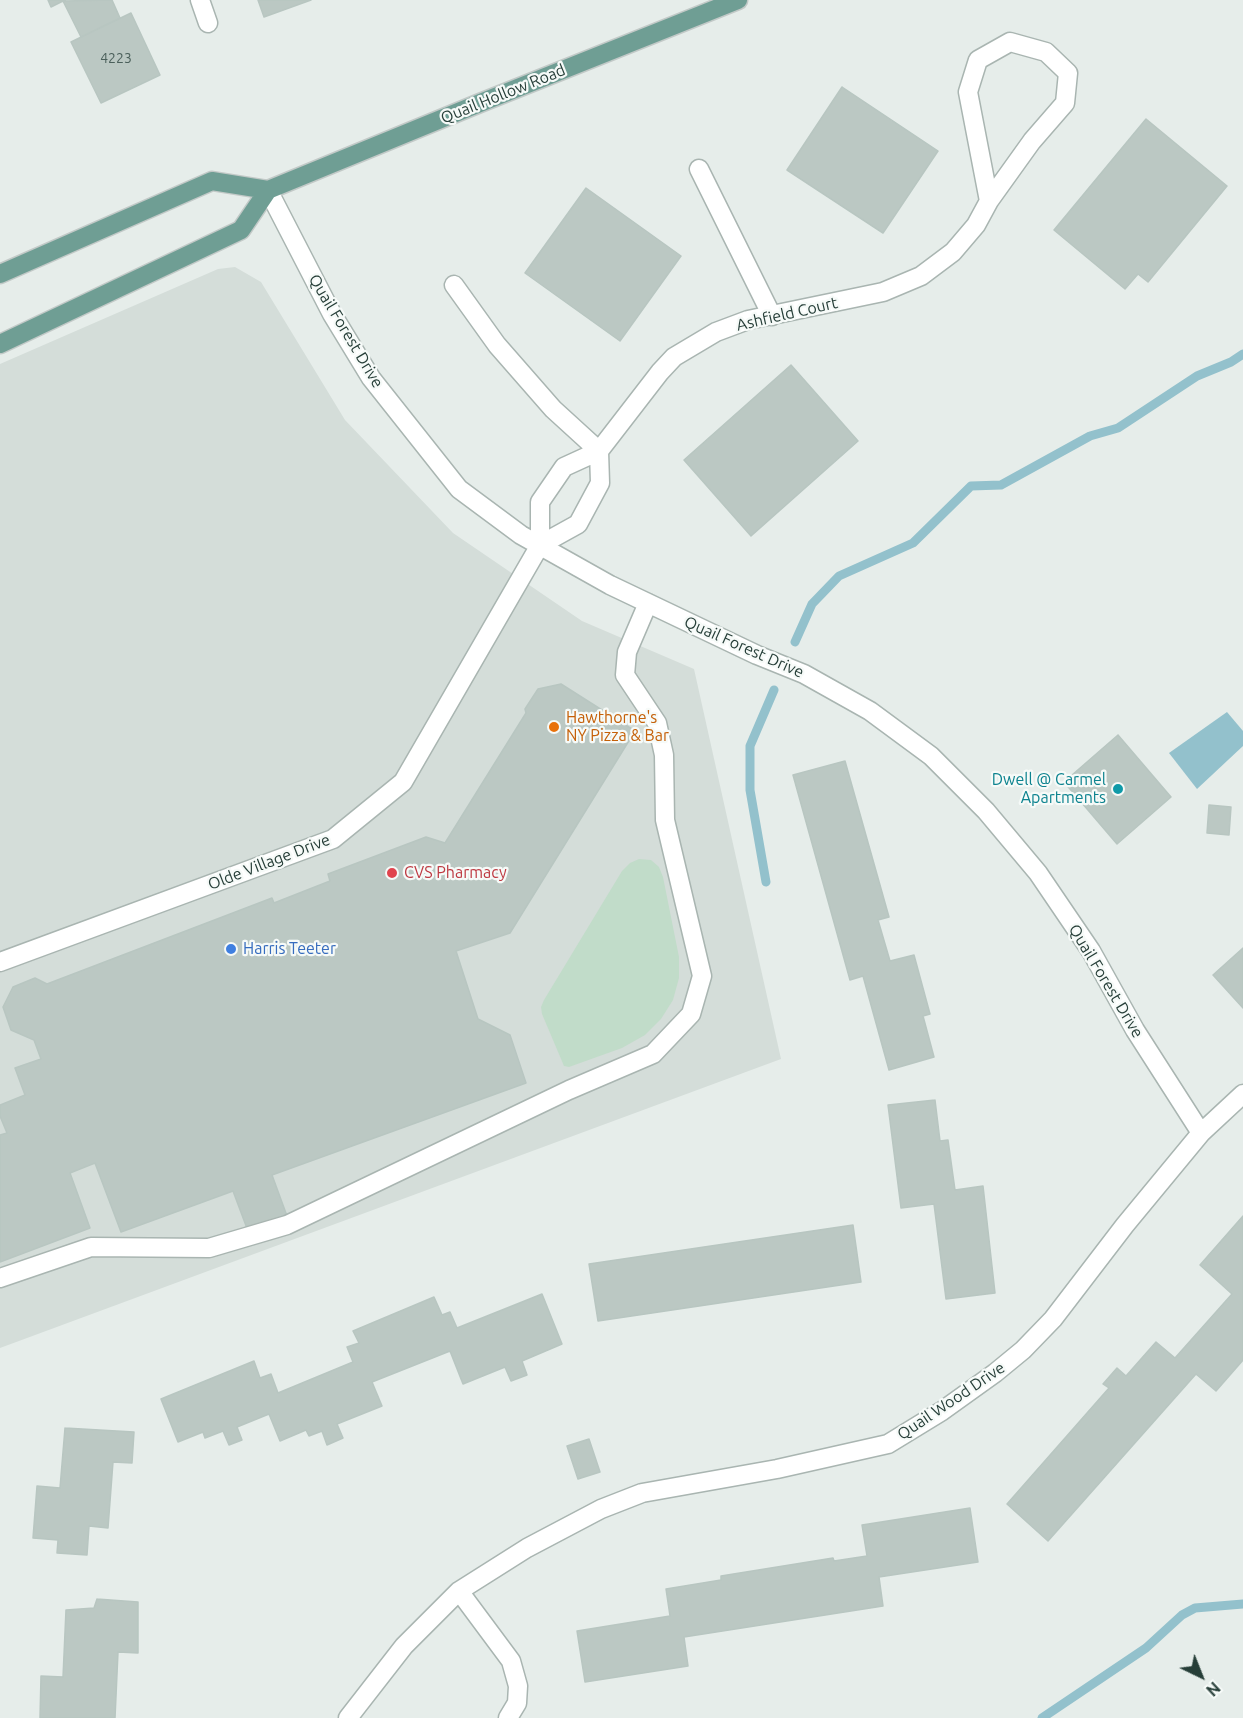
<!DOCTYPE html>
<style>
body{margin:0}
#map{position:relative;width:1243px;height:1718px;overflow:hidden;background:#e6edea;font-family:Ubuntu,sans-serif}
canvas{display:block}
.north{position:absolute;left:1171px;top:1646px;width:60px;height:60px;-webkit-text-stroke:4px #f6faf8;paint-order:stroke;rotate:137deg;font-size:16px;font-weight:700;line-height:24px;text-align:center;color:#263e38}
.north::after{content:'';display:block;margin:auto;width:21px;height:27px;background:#263e38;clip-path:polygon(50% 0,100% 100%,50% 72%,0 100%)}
</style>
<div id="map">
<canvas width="1243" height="1718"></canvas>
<div class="north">N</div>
</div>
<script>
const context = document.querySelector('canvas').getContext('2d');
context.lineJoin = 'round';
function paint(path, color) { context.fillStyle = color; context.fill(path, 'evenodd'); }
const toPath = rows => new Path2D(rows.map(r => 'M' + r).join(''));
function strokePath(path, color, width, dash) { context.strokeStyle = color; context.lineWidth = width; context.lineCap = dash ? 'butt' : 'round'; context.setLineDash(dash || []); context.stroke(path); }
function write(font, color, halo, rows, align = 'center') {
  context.font = font + ' Ubuntu,sans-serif'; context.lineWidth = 4.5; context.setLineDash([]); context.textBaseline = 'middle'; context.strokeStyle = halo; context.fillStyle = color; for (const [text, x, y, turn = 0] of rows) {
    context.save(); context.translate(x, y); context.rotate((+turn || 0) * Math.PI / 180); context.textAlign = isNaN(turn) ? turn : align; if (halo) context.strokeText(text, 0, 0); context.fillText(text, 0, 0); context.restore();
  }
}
paint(toPath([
 [235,267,261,282,345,420,453,533,582,621,694,669,781,1059,0,1348,0,364,218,269]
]), '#d4ddd9');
paint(toPath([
 [639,859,651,860,659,867,663,877,679,957,679,978,673,1000,661,1019,645,1035,622,1048,569,1067,564,1066,542,1014,541,1007,544,1000,622,871,630,863]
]), '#c1dcc9');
paint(toPath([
 [1227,712,1243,731,1243,746,1197,789,1169,753]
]), '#93c1cc');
strokePath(toPath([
 [795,642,812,604,839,576,913,543,971,486,1001,485,1090,436,1118,428,1197,376,1231,362,1243,354],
 [766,882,750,790,750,746,774,690],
 [1042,1718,1146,1648,1182,1615,1195,1608,1243,1604]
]), '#93c1cc', 9);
const building = toPath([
 [48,0,65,0,51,7,48,0],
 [112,0,120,18,81,37,63,1,112,0],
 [258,0,311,0,264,17,258,0],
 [131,13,160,75,101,103,71,42,131,13],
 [842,87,938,151,883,233,787,170,842,87],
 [1146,119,1227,186,1148,282,1138,274,1125,289,1054,230,1146,119],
 [586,188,681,256,620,341,525,273,586,188],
 [791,365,858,441,751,536,684,460,791,365],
 [561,684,635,731,510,933,456,951,478,1019,510,1035,526,1083,272,1175,287,1216,248,1231,233,1191,121,1232,95,1163,70,1173,90,1228,0,1262,0,1135,7,1133,0,1116,0,1105,25,1095,15,1068,41,1059,34,1040,11,1030,3,1007,13,987,35,978,47,984,272,898,274,903,330,881,328,874,426,837,445,843,526,713,525,709,538,689,561,684],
 [1118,735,1171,797,1117,844,1064,782,1118,735],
 [845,761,889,917,878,920,890,961,914,955,930,1014,923,1016,934,1057,889,1070,863,976,850,980,793,775,845,761],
 [1209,805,1231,807,1229,835,1207,833,1209,805],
 [1243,948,1243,1008,1213,975,1243,948],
 [935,1100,940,1141,948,1140,955,1190,983,1186,995,1293,946,1299,934,1204,901,1208,888,1105,935,1100],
 [1243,1216,1243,1360,1216,1391,1196,1374,1048,1541,1007,1504,1109,1388,1103,1384,1117,1368,1126,1376,1156,1342,1175,1358,1232,1294,1200,1265,1243,1216],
 [853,1225,861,1282,598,1321,589,1264,853,1225],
 [542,1294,562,1344,522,1361,527,1375,511,1381,505,1367,463,1384,450,1351,372,1382,382,1406,337,1424,343,1438,327,1445,322,1431,309,1436,306,1430,280,1441,269,1414,237,1427,242,1440,229,1445,223,1431,205,1438,203,1432,178,1442,161,1399,254,1361,260,1378,271,1374,278,1393,353,1362,347,1347,359,1343,353,1331,434,1297,442,1315,450,1312,457,1328,542,1294],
 [65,1428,134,1432,132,1463,113,1462,108,1528,89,1526,87,1555,57,1553,58,1540,33,1538,37,1486,60,1488,65,1428],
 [589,1439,600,1472,578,1479,567,1446,589,1439],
 [970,1508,978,1562,879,1577,883,1606,684,1637,688,1666,585,1682,577,1631,670,1616,666,1589,721,1580,721,1576,833,1558,834,1561,867,1556,862,1525,970,1508],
 [97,1599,138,1602,138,1653,118,1652,115,1718,40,1718,41,1676,63,1677,66,1610,94,1608,97,1599]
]);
paint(building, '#bbc8c3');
strokePath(building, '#b8c6c1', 1.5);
const minor = toPath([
 [200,0,208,23],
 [699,169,772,316],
 [268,190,332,314,371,378,459,489,521,535,610,585,757,655,804,674,870,711,931,756,986,811,1038,873,1091,951,1135,1030,1201,1133],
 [454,285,497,345,553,409,599,451],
 [540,545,578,524,600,483,599,451],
 [0,962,333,839,403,782,540,545,540,502,564,467,599,451,660,372,674,357,716,332,748,320,883,292,921,276,953,252,976,225,989,201,1032,141,1065,103,1068,73,1046,52,1010,42,978,60,968,92,989,201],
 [0,1278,91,1247,209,1248,287,1225,569,1090,653,1054,691,1014,702,976,665,820,664,755,657,723,625,675,627,652,648,603],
 [459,1591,511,1661,518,1686,517,1703,508,1718],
 [348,1718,404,1646,459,1591,527,1548,601,1509,642,1493,777,1469,888,1444,942,1411,995,1373,1023,1350,1053,1319,1125,1225,1201,1133,1243,1094]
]);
const major = toPath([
 [0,274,212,181,268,190,480,103,738,0],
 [0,344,241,230,268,190]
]);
strokePath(minor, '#a9b5b1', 21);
strokePath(major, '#c2c9c7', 21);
strokePath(minor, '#fff', 18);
strokePath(major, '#6f9e94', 18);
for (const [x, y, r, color] of [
 [554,727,6,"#e8710a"],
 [1118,789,6,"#0f9aa8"],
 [392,873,6,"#e0444e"],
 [231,949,6,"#3f7fe0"]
]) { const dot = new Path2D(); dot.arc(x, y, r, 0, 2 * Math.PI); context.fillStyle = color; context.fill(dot); strokePath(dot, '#f6faf8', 2); }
write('14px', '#4b605b', null, [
 ["4223",116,58]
]);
write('16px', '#263e38', '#f6faf8', [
 ["Quail Hollow Road",503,94,-22],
 ["Ashfield Court",787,314,-13],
 ["Quail Forest Drive",346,331,59],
 ["Quail Forest Drive",744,647,24],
 ["Olde Village Drive",269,862,-21],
 ["Quail Forest Drive",1106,981,59],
 ["Quail Wood Drive",951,1401,-34]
]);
write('16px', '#c56008', '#f6faf8', [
 ["Hawthorne's",566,718],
 ["NY Pizza & Bar",566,736]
], 'left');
write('16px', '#0d838f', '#f6faf8', [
 ["Dwell @ Carmel",1106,780],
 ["Apartments",1106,798]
], 'right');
write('16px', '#be3a42', '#f6faf8', [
 ["CVS Pharmacy",404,873]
], 'left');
write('16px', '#366cbe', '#f6faf8', [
 ["Harris Teeter",243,949]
], 'left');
</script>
